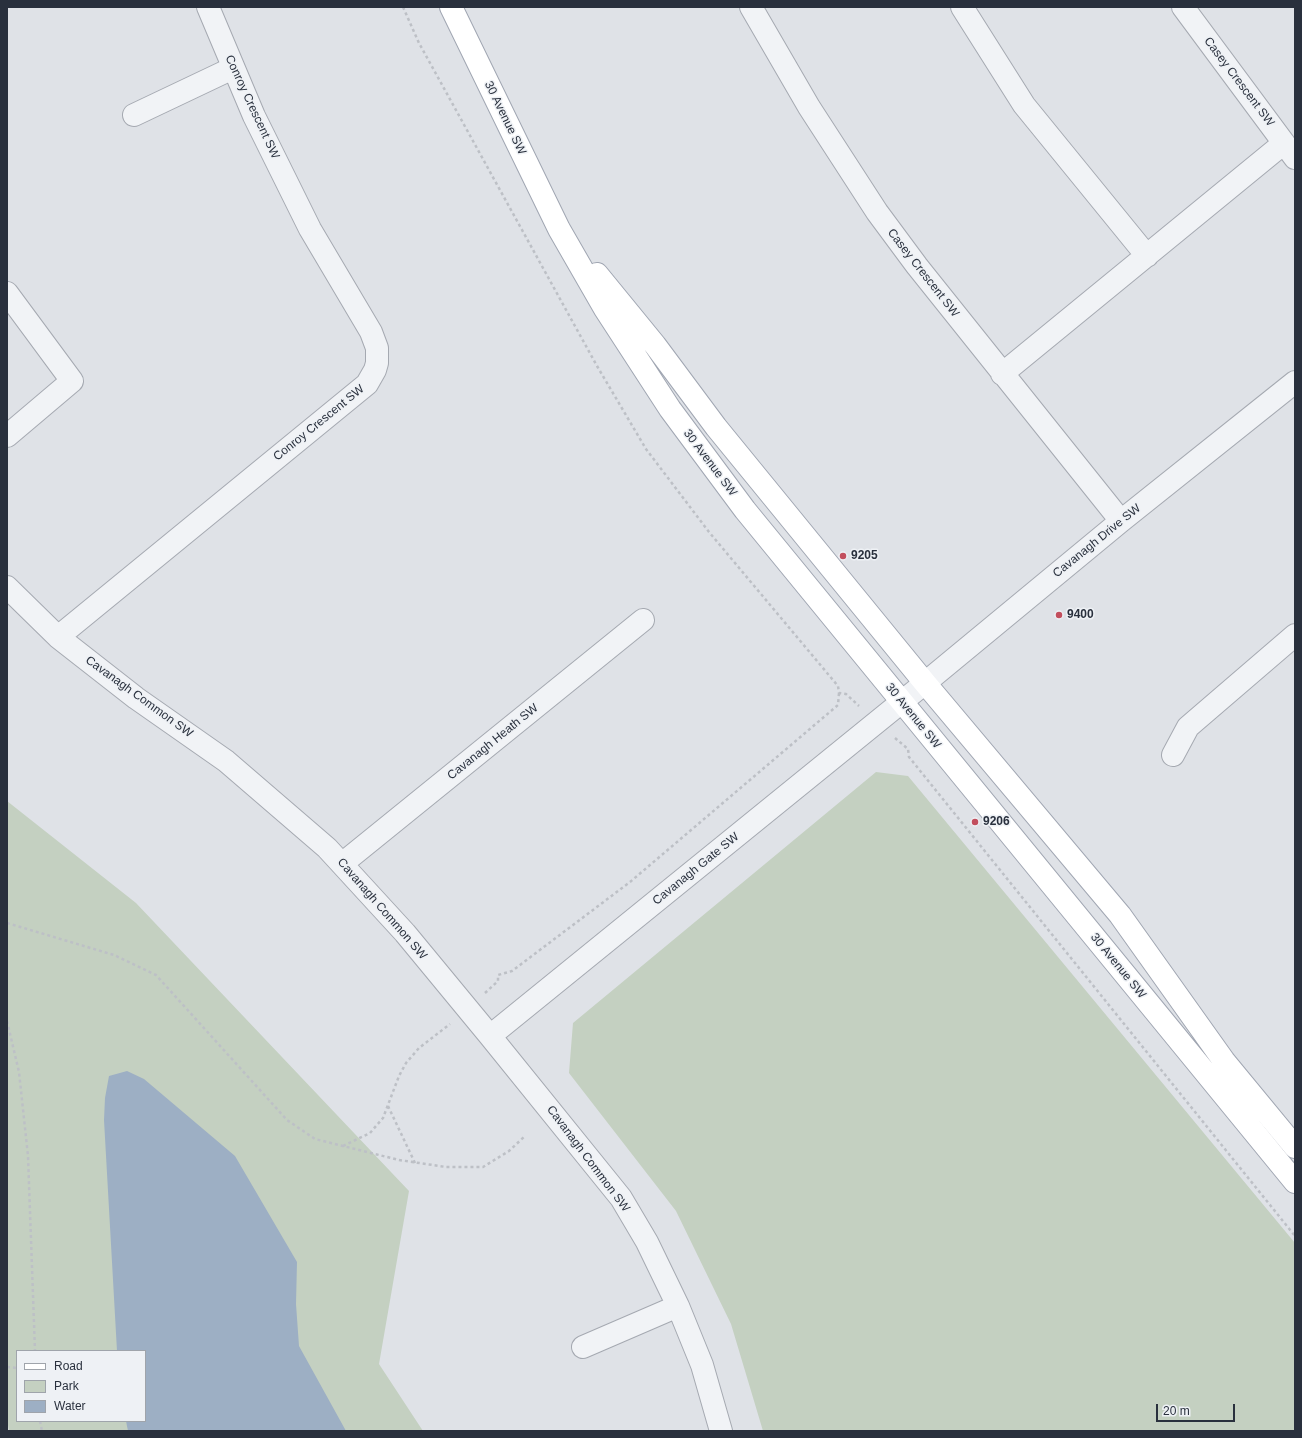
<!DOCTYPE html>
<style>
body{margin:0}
#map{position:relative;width:1302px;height:1438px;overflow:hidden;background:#dfe2e7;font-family:Helvetica,sans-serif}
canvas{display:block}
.frame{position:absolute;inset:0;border:8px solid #29303d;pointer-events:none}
.legend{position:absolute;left:16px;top:1350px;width:130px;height:72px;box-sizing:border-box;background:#eef1f5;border:1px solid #9fa4ab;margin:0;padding:5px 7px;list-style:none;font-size:12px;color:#29303d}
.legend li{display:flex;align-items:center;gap:8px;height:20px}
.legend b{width:20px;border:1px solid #9fa4ab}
.scale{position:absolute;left:1156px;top:1404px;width:79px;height:18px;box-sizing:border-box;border:2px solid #29303d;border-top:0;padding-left:5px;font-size:12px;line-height:14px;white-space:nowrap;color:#29303d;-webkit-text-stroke:3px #eef1f5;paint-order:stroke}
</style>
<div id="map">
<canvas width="1302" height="1438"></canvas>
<div class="frame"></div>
<ul class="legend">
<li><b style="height:5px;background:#fff"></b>Road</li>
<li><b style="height:11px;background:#c4d0c1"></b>Park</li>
<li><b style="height:11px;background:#9dafc4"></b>Water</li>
</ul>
<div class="scale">20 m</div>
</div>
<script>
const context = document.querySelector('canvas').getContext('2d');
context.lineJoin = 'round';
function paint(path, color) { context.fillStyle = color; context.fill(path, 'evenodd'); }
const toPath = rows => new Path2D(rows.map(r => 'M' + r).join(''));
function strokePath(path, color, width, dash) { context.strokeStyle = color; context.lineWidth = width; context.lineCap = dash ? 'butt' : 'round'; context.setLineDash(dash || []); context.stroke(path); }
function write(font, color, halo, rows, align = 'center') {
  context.font = font + ' Helvetica,sans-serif'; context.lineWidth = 3; context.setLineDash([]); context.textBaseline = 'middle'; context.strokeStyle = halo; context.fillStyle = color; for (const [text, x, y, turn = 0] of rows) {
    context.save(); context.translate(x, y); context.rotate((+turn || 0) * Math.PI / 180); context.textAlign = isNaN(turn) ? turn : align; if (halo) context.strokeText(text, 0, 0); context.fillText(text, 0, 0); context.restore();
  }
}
paint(toPath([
 [876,772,908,776,1295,1243,1295,1431,763,1431,731,1324,676,1211,569,1073,573,1023],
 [7,801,136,903,409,1191,379,1364,423,1431,9,1431,7,1419],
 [17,1351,145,1351,145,1421,17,1421]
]), '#c4d0c1');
paint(toPath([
 [127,1071,144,1079,235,1156,297,1262,296,1304,299,1346,346,1431,128,1431,126,1421,145,1421,145,1351,117,1351,104,1120,105,1098,109,1076]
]), '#9dafc4');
const minor = toPath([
 [751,7,809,107,877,212,917,266,1121,521],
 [962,7,1024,105,1147,256],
 [1183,7,1295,158],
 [134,115,233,68],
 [7,293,72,381,7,436],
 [1002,374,1284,143],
 [7,587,58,637,136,698,226,761,327,848,405,933,490,1036,621,1198,647,1242,678,1306,702,1365,721,1431],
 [58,637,367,384,375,370,377,363,377,348,371,332,310,229,254,116,208,7],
 [1173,755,1188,727,1295,635],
 [343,863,643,620],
 [490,1036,925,683,1121,521,1295,382],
 [583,1347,678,1306]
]);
const major = toPath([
 [451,7,559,229,605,309,670,409,745,510,1295,1182],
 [597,274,655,345,716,427,925,683,1120,915,1224,1061,1295,1147]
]);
strokePath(minor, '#a5a9b1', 24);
strokePath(major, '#a0a6b2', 24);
strokePath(toPath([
 [403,7,419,43,597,366,646,449,709,532,838,686,839,693,846,694,859,706],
 [895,738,908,749,909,757,1295,1236],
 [7,923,114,955,156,975,287,1120,315,1139,399,1160,446,1167,483,1167,509,1151,525,1136],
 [485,993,498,981,498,975,512,971,630,882,838,705,839,693],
 [7,1021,19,1072,28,1156,35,1351],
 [388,1106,415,1163],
 [343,1146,370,1133,383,1118,399,1076,406,1063,419,1048,450,1024],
 [7,1367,17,1368],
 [40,1421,42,1431]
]), '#bdc0c6', 2.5, [3, 3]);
strokePath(minor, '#f1f3f6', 22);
strokePath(major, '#fff', 22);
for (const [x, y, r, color] of [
 [843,556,4,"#c24e5d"],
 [1059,615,4,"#c24e5d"],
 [975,822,4,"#c24e5d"]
]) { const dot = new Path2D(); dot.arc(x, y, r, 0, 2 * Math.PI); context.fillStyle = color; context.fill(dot); strokePath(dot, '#eef1f5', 1.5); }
write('12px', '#29303d', '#eef1f5', [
 ["Casey Crescent SW",1239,82,53],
 ["Conroy Crescent SW",252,107,65],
 ["30 Avenue SW",505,118,64],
 ["Casey Crescent SW",923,273,52],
 ["Conroy Crescent SW",319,423,-39],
 ["30 Avenue SW",710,463,53],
 ["Cavanagh Drive SW",1097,541,-39],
 ["Cavanagh Common SW",139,697,36],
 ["30 Avenue SW",913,716,51],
 ["Cavanagh Heath SW",493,742,-39],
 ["Cavanagh Gate SW",696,869,-39],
 ["Cavanagh Common SW",382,909,49],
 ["30 Avenue SW",1118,966,51],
 ["Cavanagh Common SW",588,1159,53]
]);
write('bold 12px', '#29303d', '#eef1f5', [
 ["9205",851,556],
 ["9400",1067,615],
 ["9206",983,822]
], 'left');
</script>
